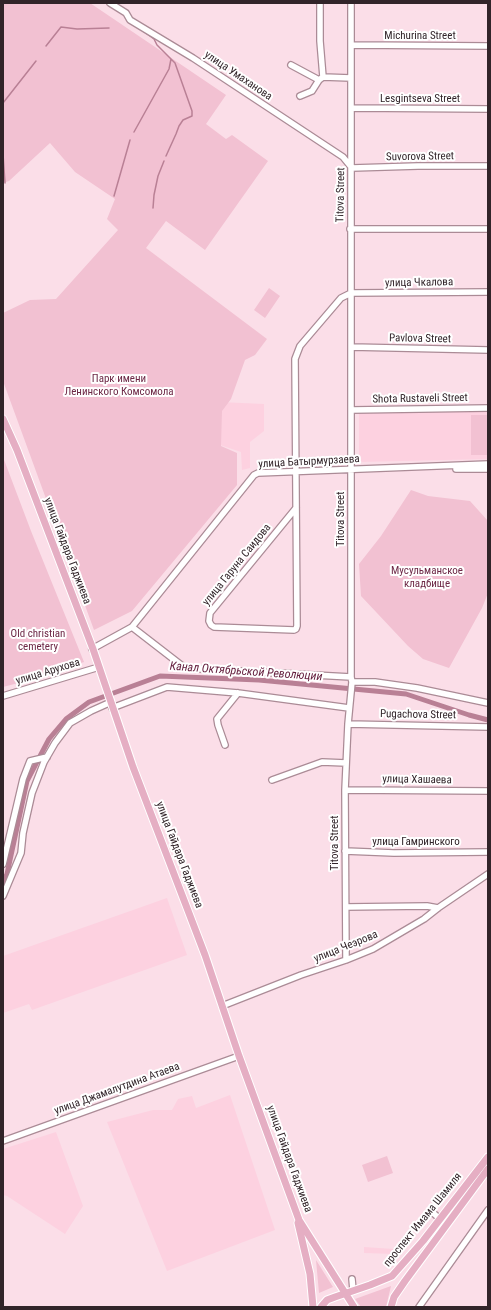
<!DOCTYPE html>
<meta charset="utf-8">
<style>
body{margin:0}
#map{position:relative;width:491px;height:1310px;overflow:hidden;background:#fbdee8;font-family:"Roboto Condensed",sans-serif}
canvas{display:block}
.frame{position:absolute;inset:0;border:4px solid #312429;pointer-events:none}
</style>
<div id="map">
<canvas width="491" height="1310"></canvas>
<div class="frame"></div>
</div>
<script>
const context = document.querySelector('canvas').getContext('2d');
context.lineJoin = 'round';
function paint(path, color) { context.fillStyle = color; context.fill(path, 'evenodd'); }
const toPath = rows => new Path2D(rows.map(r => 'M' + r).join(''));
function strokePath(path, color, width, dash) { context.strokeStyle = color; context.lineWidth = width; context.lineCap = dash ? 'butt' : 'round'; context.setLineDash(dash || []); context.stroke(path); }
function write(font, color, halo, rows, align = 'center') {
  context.font = font + ' "Roboto Condensed",sans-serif'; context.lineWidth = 4; context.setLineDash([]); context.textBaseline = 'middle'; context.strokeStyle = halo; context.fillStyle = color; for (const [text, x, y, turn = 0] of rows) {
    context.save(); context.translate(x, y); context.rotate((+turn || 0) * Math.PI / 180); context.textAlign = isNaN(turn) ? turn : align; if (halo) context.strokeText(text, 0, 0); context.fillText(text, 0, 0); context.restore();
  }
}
paint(toPath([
 [220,402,264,404,264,431,250,442,250,468,242,470,241,452,220,445],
 [359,412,488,412,488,459,359,462],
 [167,898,187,955,32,1010,29,1004,3,1013,3,956],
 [230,1095,275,1230,167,1271,107,1122,153,1110,172,1110,178,1099,192,1096,196,1108],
 [56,1132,83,1206,65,1234,7,1196,3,1195,3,1149],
 [364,1247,394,1249,394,1254,364,1253]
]), '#fdd1e0');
paint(toPath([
 [3,3,90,3,226,95,206,124,226,139,232,135,268,161,205,250,166,221,146,248,267,339,255,355,245,360,231,399,222,411,221,446,237,453,237,485,132,611,94,630,3,381,3,313,30,300,56,299,118,230,107,219,115,199,75,172,50,143,9,181,3,183],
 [269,288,280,296,265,318,254,310],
 [471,415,488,415,488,455,471,455],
 [3,457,31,531,84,662,22,682,3,687],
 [411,490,428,496,470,501,488,521,488,593,482,608,449,668,423,659,408,646,361,596,359,564,381,536],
 [387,1156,393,1173,368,1182,362,1165],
 [316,1260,333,1287,319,1293],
 [391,1286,386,1307,361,1307,355,1299]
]), '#f2c1d2');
strokePath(toPath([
 [143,31,154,39,157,45,175,63,192,111,192,116,183,120,179,126,176,134,166,156],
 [46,46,61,27,77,29,109,28],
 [3,103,36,61],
 [134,132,169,69,171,59],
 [3,154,5,183],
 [114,196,130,140],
 [153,208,154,195,158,176,164,161]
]), '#b98095', 1.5);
strokePath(toPath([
 [3,882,7,874,27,781,49,739,66,719,89,702,160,676,259,680,406,694,469,715,488,720]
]), '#b98095', 5);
const minor = toPath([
 [110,3,126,13,130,20,193,58,343,157,352,168,418,166,488,166],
 [320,3,320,41,323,77,351,78],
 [351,45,488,46],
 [291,65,319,80,323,77],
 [300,96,312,91,319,80],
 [351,108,488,109],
 [350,229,488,229],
 [351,347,488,350],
 [352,410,488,408],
 [456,469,488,469],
 [296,508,210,613,209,621,211,625,214,627,294,630,296,629,297,626,295,359,300,346,341,298,351,293,488,292],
 [132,627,185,668,351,677],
 [92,649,132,627,254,475,258,473,488,464],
 [352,682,375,682,417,688,488,703],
 [3,696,99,667],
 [112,708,167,687,238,693,349,708],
 [348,724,488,727],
 [225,745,218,725,217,719,238,693],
 [272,780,322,762,346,763],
 [345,790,488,791],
 [345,851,394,853,488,852],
 [3,864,23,779,30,761,47,757],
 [3,896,21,853,23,833,32,793,44,762,55,743,70,723,91,711,111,702],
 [346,907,427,906,438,908],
 [346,960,345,790,348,724,352,682,351,677,351,3],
 [222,1006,301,975,346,960,373,949,424,919,438,908,488,874],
 [3,1141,239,1056],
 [432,1212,440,1219],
 [352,1279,353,1290],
 [419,1307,488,1210]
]);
const major = toPath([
 [3,419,17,450,93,649,133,767,205,955,239,1056,299,1220,354,1307],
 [298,1223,310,1274,313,1307],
 [321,1307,327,1300,335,1297,370,1285,392,1276,423,1241,488,1157],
 [391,1307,394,1297,405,1281,488,1169]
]);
strokePath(minor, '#ab8b96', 8);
strokePath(major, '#fff', 9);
strokePath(minor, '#fff', 5.5);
strokePath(major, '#e5aec3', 7);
write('11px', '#312429', '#fff', [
 ["Michurina Street",420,36],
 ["улица Умаханова",238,76,34],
 ["Lesgintseva Street",420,99],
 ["Suvorova Street",420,157,-1],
 ["Titova Street",341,195,-89],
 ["улица Чкалова",419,283,-1],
 ["Pavlova Street",420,339,1],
 ["Shota Rustaveli Street",420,399,-1],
 ["улица Батырмурзаева",309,462,-3],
 ["Titova Street",341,519,-90],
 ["улица Гайдара Гаджиева",67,551,69],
 ["улица Гаруна Саидова",237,565,-51],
 ["улица Арухова",48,672,-17],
 ["Pugachova Street",418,715,1],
 ["улица Хашаева",417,780,1],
 ["улица Гамринского",416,842],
 ["Titova Street",335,843,-90],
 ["улица Гайдара Гаджиева",179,855,69],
 ["улица Чеэрова",346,947,-22],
 ["улица Джамалутдина Атаева",117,1089,-20],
 ["улица Гайдара Гаджиева",289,1159,70],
 ["проспект Имама Шамиля",423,1220,-51]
]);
write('11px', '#6d2846', '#fff', [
 ["Парк имени",119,379],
 ["Ленинского Комсомола",119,392],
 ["Мусульманское",427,571],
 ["кладбище",427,584],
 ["Old сhristian",38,634],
 ["cemetery",38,647]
]);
write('italic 12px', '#65203f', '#fff', [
 ["Канал Октябрьской Революции",246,672,4]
]);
</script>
